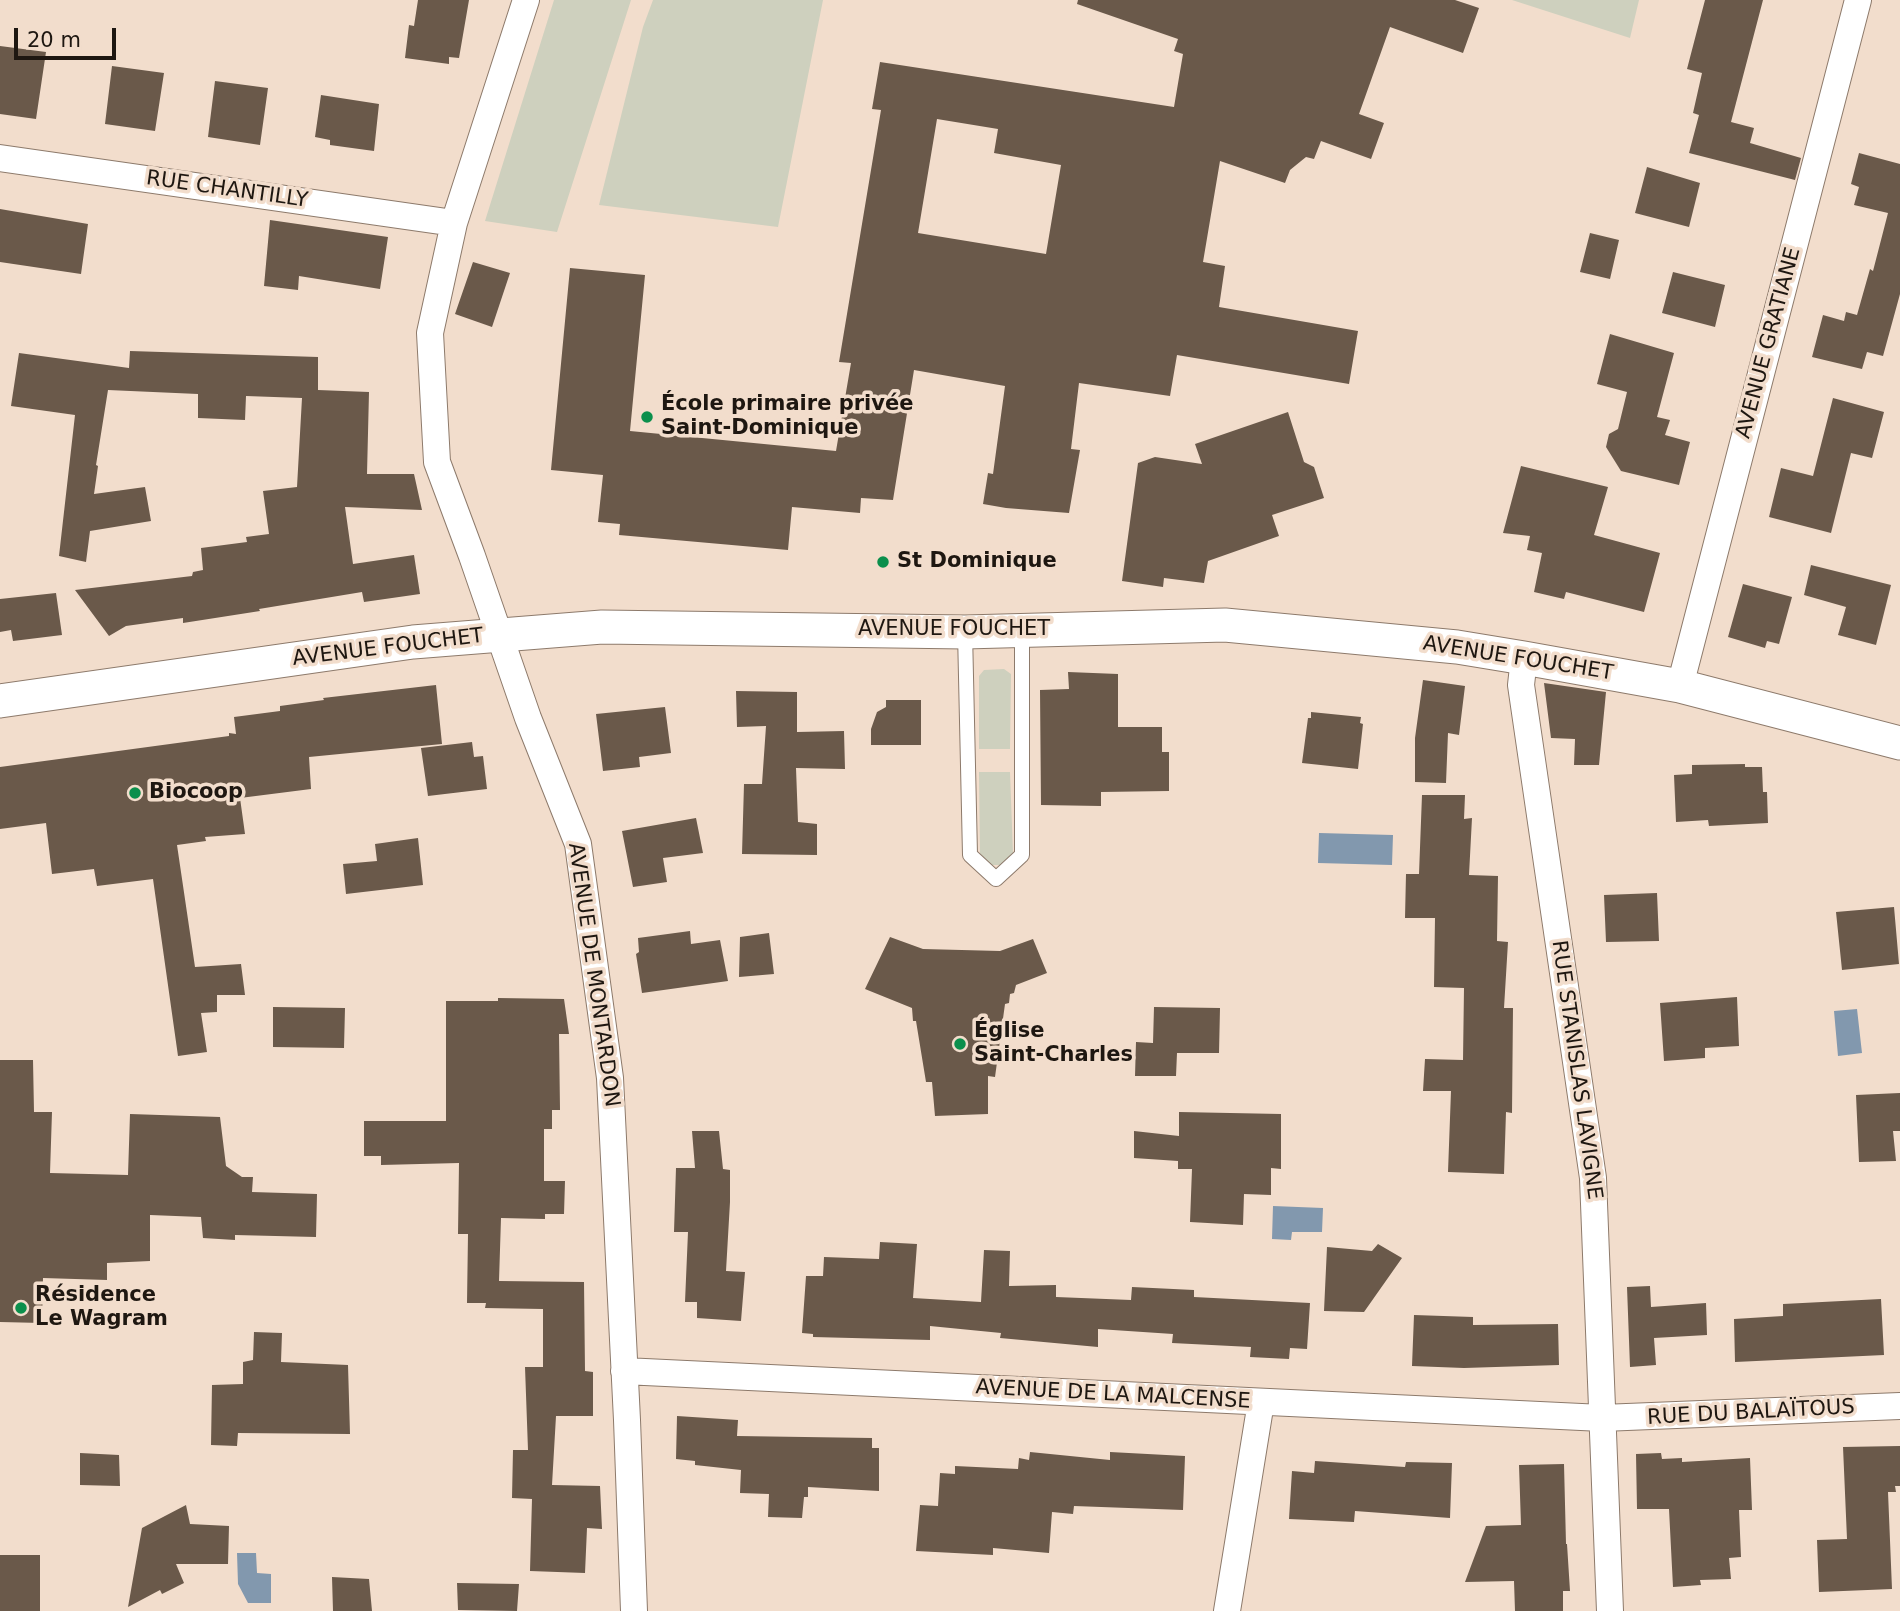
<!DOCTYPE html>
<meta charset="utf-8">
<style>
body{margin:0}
#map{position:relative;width:1900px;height:1611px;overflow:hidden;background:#f2ddcc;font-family:"DejaVu Sans",sans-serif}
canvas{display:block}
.scale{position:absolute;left:14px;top:28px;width:102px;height:32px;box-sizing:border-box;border:4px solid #1e1711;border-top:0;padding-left:9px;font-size:21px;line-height:24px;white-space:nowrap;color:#1e1711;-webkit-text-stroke:5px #f2ddcc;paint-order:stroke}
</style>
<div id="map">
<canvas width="1900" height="1611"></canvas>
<div class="scale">20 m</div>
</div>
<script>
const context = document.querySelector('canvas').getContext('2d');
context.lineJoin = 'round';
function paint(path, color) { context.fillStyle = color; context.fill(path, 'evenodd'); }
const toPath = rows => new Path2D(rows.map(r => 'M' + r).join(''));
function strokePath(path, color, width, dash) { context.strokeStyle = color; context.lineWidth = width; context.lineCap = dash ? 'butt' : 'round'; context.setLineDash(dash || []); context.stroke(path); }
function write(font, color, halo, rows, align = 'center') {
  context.font = font + ' "DejaVu Sans",sans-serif'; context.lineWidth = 7; context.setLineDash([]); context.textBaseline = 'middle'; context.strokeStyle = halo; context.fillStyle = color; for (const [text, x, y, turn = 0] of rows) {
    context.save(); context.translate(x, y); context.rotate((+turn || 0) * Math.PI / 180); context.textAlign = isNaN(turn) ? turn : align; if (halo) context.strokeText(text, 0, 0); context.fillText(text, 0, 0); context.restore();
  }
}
paint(toPath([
 [554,0,631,0,557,232,485,221],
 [653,0,823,0,778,227,599,205,643,27],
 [1512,0,1639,0,1630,38],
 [1004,669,1011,674,1010,749,979,749,979,676,984,670],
 [979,772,1010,772,1013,854,1009,861,1003,865,992,865,986,862,980,855]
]), '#ced0be');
paint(toPath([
 [1319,833,1393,835,1392,865,1318,863],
 [1857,1009,1862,1053,1838,1056,1834,1011],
 [1273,1206,1323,1208,1322,1232,1292,1232,1291,1240,1272,1239],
 [237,1553,256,1553,257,1573,271,1574,271,1603,248,1603,238,1584]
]), '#8298ae');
paint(toPath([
 [418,0,469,0,459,58,449,57,449,64,405,58,409,25,414,26],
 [1078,0,1455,0,1479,8,1463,53,1390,27,1359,114,1384,123,1371,159,1321,141,1314,159,1306,157,1290,170,1285,183,1220,161,1203,262,1225,266,1219,307,1358,331,1349,384,1177,355,1170,396,1079,383,1071,449,1080,450,1069,513,1006,508,983,504,988,473,993,474,1005,386,914,370,893,500,861,498,860,513,792,507,788,550,619,535,620,524,598,522,603,475,551,470,570,268,645,275,630,431,836,451,851,363,839,362,881,110,872,109,880,62,1174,107,1183,54,1174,51,1178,39,1077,4],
 [937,119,998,129,994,153,1061,165,1046,254,918,233],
 [1705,0,1763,0,1731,122,1754,128,1750,143,1801,158,1795,180,1689,153,1699,115,1693,113,1702,73,1687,69],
 [0,46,46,52,36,119,0,114],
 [112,66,164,73,155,131,105,124],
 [215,81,268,88,260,145,208,137],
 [321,95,379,104,374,151,330,145,330,140,315,137],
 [1859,153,1900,164,1900,294,1883,356,1867,352,1862,369,1812,357,1823,315,1844,321,1846,312,1857,315,1870,269,1873,271,1888,213,1854,205,1859,187,1851,184],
 [1647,167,1700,183,1689,227,1635,213],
 [0,209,88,224,81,274,0,262],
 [270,220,388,237,380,289,299,276,298,290,264,286],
 [1590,233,1619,240,1610,279,1580,272],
 [473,262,510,273,492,327,455,314],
 [1673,272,1725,285,1715,327,1662,313],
 [1610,334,1674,353,1657,417,1670,420,1665,435,1690,442,1679,485,1621,471,1606,447,1609,434,1618,429,1627,392,1597,384],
 [130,351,318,357,318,390,369,392,367,474,414,474,422,510,345,507,353,564,414,555,420,594,364,602,362,592,259,609,260,611,183,623,183,618,126,626,109,636,75,590,192,576,193,572,203,570,201,548,247,542,246,537,269,534,263,491,297,487,302,398,246,396,245,420,198,418,198,394,108,390,96,465,98,466,94,494,145,487,151,521,90,531,86,562,59,556,75,415,11,406,19,353,129,368],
 [1833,398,1884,412,1872,458,1851,453,1831,533,1769,517,1781,468,1813,476],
 [1288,412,1304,462,1314,467,1324,498,1272,515,1279,536,1208,561,1204,583,1164,578,1163,587,1122,581,1138,463,1155,457,1202,464,1195,444],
 [1521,466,1608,487,1594,535,1660,553,1644,612,1566,592,1564,599,1534,592,1542,553,1527,550,1530,536,1503,533],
 [1811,565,1891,585,1876,645,1838,635,1846,607,1804,595],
 [1743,584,1792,597,1779,644,1767,641,1765,648,1728,637],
 [56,593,62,635,13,641,11,630,0,632,0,599],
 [1068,672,1118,674,1118,727,1162,727,1162,752,1169,752,1169,791,1101,792,1101,806,1041,805,1040,690,1069,689],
 [1423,680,1465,686,1459,735,1448,733,1446,783,1415,782,1415,738],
 [1544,683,1606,692,1599,765,1574,765,1575,739,1551,738],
 [436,685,442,744,309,757,311,789,240,798,245,834,205,837,206,841,177,845,195,967,241,964,245,995,217,995,217,1012,201,1013,207,1052,178,1056,153,879,97,886,94,869,52,874,46,823,0,829,0,767,229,736,229,733,236,734,234,717,280,711,280,706,324,700,323,698],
 [736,691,797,692,797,732,844,731,845,769,796,768,798,822,817,824,817,855,742,854,744,784,762,784,766,726,737,727],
 [886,700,921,700,921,745,871,745,871,729,877,712,886,707],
 [665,707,671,753,639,757,640,767,603,771,596,714],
 [1311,712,1361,717,1360,723,1363,724,1358,769,1302,763,1308,718,1311,718],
 [472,742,474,757,483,756,487,789,428,796,421,748],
 [1745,764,1745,767,1762,767,1763,792,1767,792,1768,823,1709,826,1708,820,1676,822,1674,775,1692,774,1692,765],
 [1422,795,1465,795,1464,819,1472,818,1469,875,1498,876,1497,941,1508,942,1504,1008,1513,1008,1512,1113,1506,1112,1504,1174,1448,1172,1451,1091,1423,1091,1425,1059,1463,1060,1464,988,1434,987,1435,918,1405,918,1406,874,1419,874],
 [696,818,703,853,663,858,667,882,633,887,622,831],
 [418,838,423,885,346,894,343,864,377,861,375,844],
 [1657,893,1659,941,1606,942,1604,895],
 [1894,907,1899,964,1842,970,1836,912],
 [690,931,691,944,720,940,728,981,642,993,636,954,639,952,638,938],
 [769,933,774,974,739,977,740,937],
 [890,937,923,949,1000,951,1033,939,1047,973,1016,985,1014,993,1010,994,1009,1003,1005,1004,995,1077,988,1076,988,1114,935,1116,932,1082,926,1082,916,1021,913,1021,912,1008,865,989],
 [1737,997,1739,1046,1705,1048,1705,1058,1664,1061,1660,1003],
 [498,998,564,999,569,1034,559,1034,560,1110,552,1110,552,1129,544,1129,544,1181,565,1181,564,1214,545,1214,545,1219,501,1218,499,1281,584,1282,585,1371,593,1372,593,1416,556,1416,552,1485,600,1486,602,1529,587,1528,585,1573,530,1571,532,1499,512,1498,513,1450,528,1450,525,1367,543,1367,543,1309,485,1308,486,1303,467,1303,468,1234,458,1234,459,1163,381,1165,381,1156,364,1156,364,1121,446,1121,446,1001,498,1001],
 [273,1007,345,1008,344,1048,273,1047],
 [1154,1007,1220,1008,1219,1053,1177,1053,1176,1076,1135,1076,1136,1042,1153,1043],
 [0,1060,33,1060,34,1112,52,1112,50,1173,128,1175,130,1114,220,1117,226,1166,242,1177,253,1177,252,1192,317,1194,316,1237,235,1235,235,1240,203,1238,201,1217,150,1215,150,1261,107,1263,107,1280,43,1278,42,1323,0,1322],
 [1900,1093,1900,1131,1893,1131,1896,1161,1859,1162,1856,1095],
 [1179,1112,1281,1114,1281,1169,1271,1168,1271,1195,1244,1194,1243,1225,1190,1222,1192,1169,1178,1169,1178,1161,1134,1158,1134,1131,1179,1136],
 [692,1131,719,1131,723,1169,730,1170,730,1202,726,1271,745,1272,741,1321,697,1318,697,1302,685,1302,688,1232,674,1232,676,1168,695,1168],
 [880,1242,917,1244,913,1298,981,1302,984,1250,1010,1251,1009,1286,1056,1285,1056,1297,1131,1300,1132,1287,1194,1290,1194,1297,1310,1303,1307,1349,1290,1348,1289,1359,1250,1357,1251,1347,1172,1343,1173,1334,1098,1329,1098,1347,1000,1338,1001,1333,930,1326,930,1340,813,1337,813,1334,802,1333,806,1276,823,1276,824,1257,879,1259],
 [1378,1244,1402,1258,1364,1312,1324,1311,1327,1247,1372,1251],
 [1650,1286,1651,1307,1706,1303,1707,1335,1654,1338,1656,1365,1630,1367,1627,1287],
 [1881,1299,1884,1355,1735,1362,1734,1319,1783,1316,1783,1304],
 [1414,1315,1473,1317,1473,1325,1558,1324,1559,1365,1464,1368,1412,1366],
 [254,1332,282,1333,281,1362,348,1365,350,1434,238,1433,237,1446,211,1445,212,1385,243,1384,243,1362,253,1360],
 [677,1416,738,1420,737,1436,872,1438,872,1448,879,1448,879,1491,808,1487,808,1497,804,1497,802,1518,768,1517,769,1494,740,1493,741,1470,695,1465,695,1461,676,1459],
 [1900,1446,1900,1486,1895,1486,1896,1492,1888,1492,1892,1589,1819,1592,1817,1540,1847,1539,1843,1447],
 [1030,1452,1110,1460,1110,1452,1185,1456,1183,1510,1074,1506,1073,1514,1052,1512,1049,1553,993,1548,993,1555,916,1551,920,1505,938,1506,940,1473,955,1474,955,1466,1018,1469,1019,1458,1029,1460],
 [80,1453,119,1455,120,1486,80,1485],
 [1661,1453,1662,1459,1682,1458,1682,1462,1750,1458,1752,1510,1739,1510,1741,1557,1729,1558,1731,1579,1700,1580,1701,1585,1673,1587,1669,1509,1637,1509,1636,1454],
 [1315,1461,1405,1467,1406,1462,1452,1463,1450,1518,1355,1511,1354,1522,1289,1519,1292,1471,1314,1473],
 [1564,1464,1566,1544,1567,1544,1570,1591,1563,1591,1563,1611,1515,1611,1514,1581,1465,1582,1486,1526,1521,1525,1519,1465],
 [186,1505,190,1524,229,1526,228,1564,176,1564,184,1583,162,1594,160,1590,128,1607,142,1528],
 [0,1555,40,1555,40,1611,0,1611],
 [332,1577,369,1579,372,1611,333,1611],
 [457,1583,519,1584,517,1611,458,1610]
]), '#6a594a');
const service = toPath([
 [965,632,970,855,996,879,1022,855,1022,630]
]);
const minor = toPath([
 [526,0,454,223,430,333,437,462,472,556,528,718,578,844,610,1078,627,1420,634,1611],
 [0,158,454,223],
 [1524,658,1521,685,1593,1178,1610,1611],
 [1680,686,1858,0],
 [624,1371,1602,1418,1900,1406],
 [1227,1611,1261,1402]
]);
const tertiary = toPath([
 [0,701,413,642,602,627,965,632,1225,625,1457,647,1524,658,1680,686,1900,743]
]);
strokePath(service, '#8d7a6b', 16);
strokePath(minor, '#8d7a6b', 28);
strokePath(tertiary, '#8d7a6b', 35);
strokePath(service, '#fff', 14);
strokePath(minor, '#fff', 26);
strokePath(tertiary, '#fff', 33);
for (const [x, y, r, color] of [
 [647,417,7,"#0b8f4c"],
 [883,562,7,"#0b8f4c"],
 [135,793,7,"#0b8f4c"],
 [960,1044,7,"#0b8f4c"],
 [21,1308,7,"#0b8f4c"]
]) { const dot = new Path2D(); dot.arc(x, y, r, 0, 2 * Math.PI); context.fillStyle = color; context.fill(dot); strokePath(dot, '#f2ddcc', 2.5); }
write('21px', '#1e1711', '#f2ddcc', [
 ["RUE CHANTILLY",227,190,8],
 ["AVENUE GRATIANE",1769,343,-75],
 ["AVENUE FOUCHET",954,630],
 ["AVENUE FOUCHET",388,648,-7],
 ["AVENUE FOUCHET",1518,659,9],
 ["AVENUE DE MONTARDON",593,975,82],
 ["RUE STANISLAS LAVIGNE",1576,1070,82],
 ["AVENUE DE LA MALCENSE",1113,1395,3],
 ["RUE DU BALAÏTOUS",1751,1413,-3]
]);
write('bold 21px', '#1e1711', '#f2ddcc', [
 ["École primaire privée",661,405],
 ["Saint-Dominique",661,429],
 ["St Dominique",897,562],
 ["Biocoop",149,793],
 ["Église",974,1032],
 ["Saint-Charles",974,1056],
 ["Résidence",35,1296],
 ["Le Wagram",35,1320]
], 'left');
</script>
